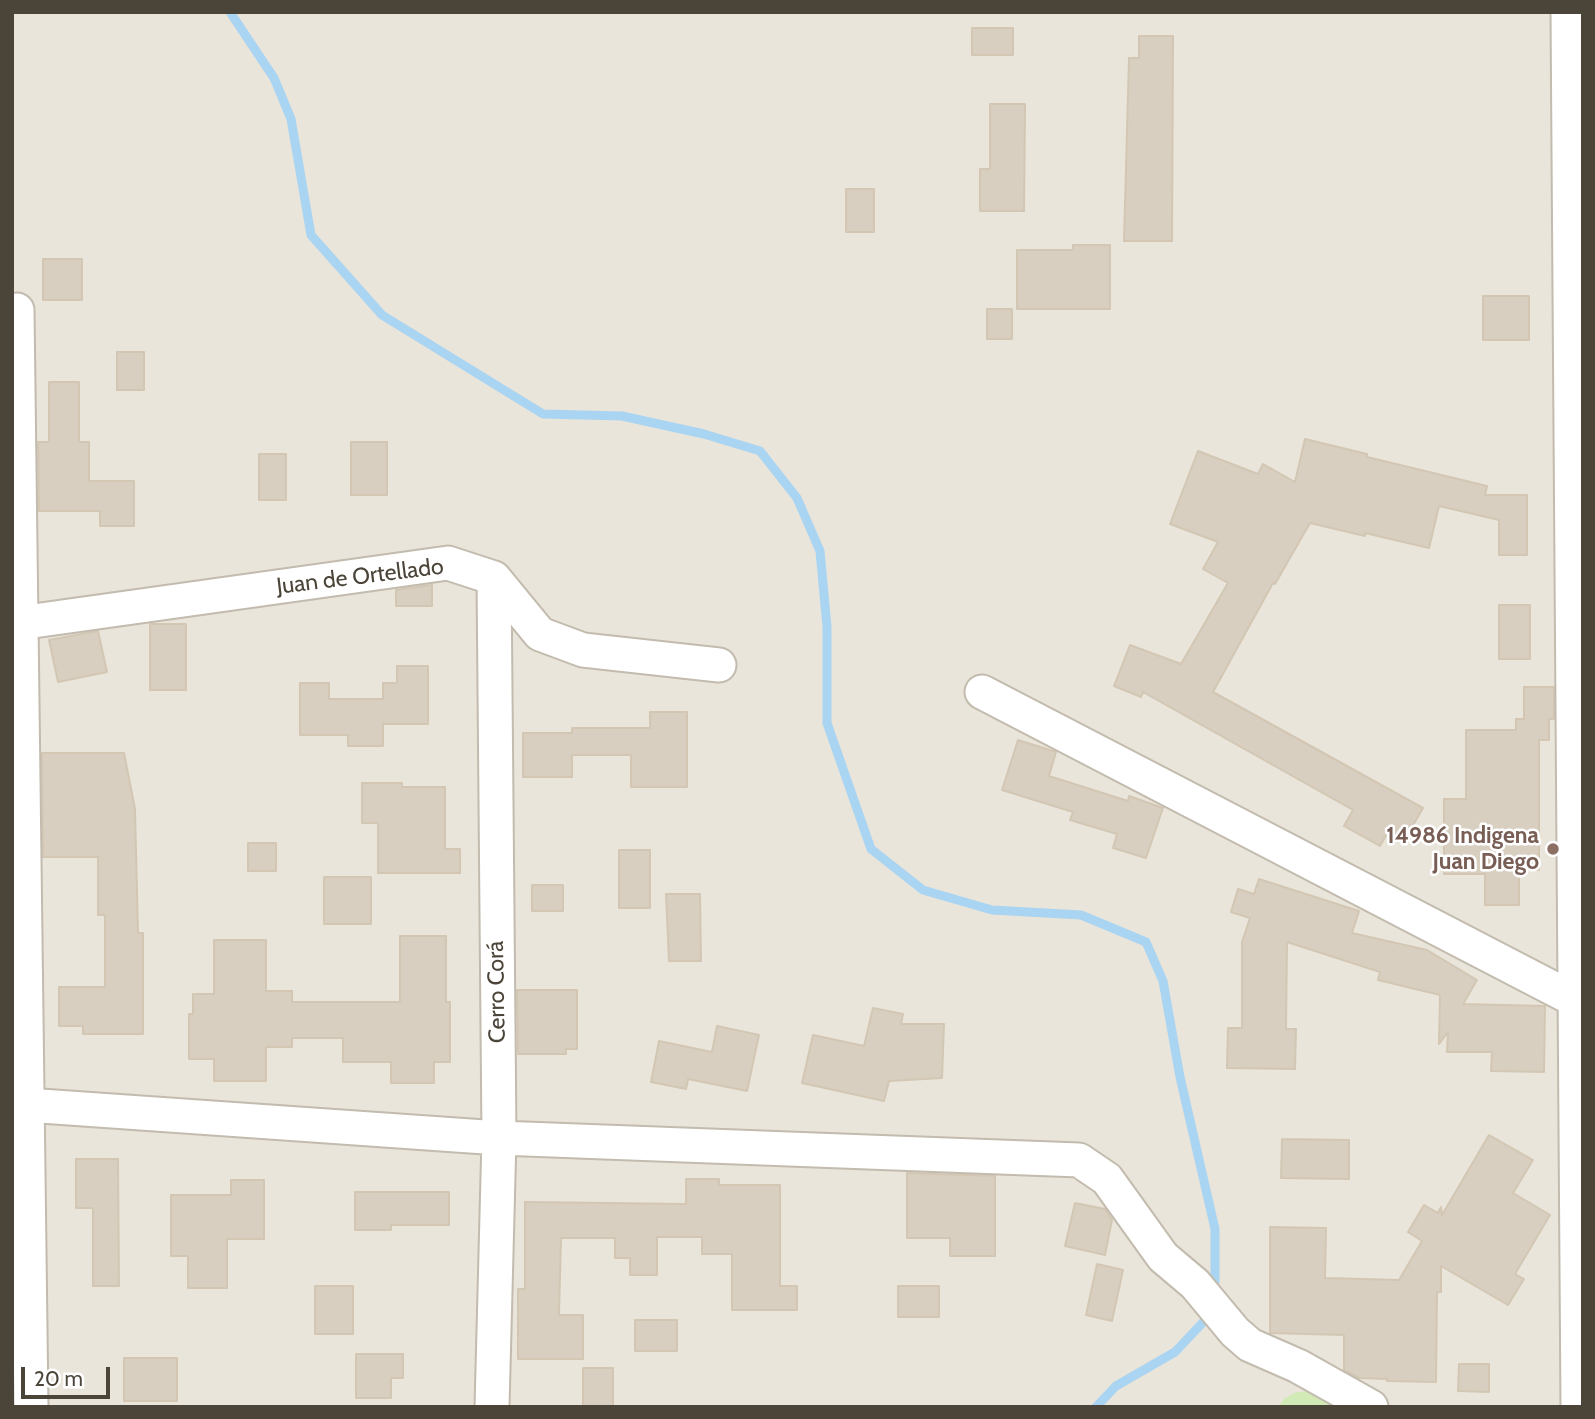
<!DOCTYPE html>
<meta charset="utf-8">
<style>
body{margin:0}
#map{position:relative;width:1595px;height:1419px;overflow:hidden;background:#f6f3ec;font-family:Cabin,sans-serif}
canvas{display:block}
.frame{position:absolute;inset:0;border:14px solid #4b4439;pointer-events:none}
.scale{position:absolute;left:21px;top:1367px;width:89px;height:32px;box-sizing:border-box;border:4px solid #4b4439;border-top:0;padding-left:9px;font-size:21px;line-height:24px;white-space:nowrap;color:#4b4439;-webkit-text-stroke:5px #fff;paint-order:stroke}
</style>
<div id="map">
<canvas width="1595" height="1419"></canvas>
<div class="frame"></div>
<div class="scale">20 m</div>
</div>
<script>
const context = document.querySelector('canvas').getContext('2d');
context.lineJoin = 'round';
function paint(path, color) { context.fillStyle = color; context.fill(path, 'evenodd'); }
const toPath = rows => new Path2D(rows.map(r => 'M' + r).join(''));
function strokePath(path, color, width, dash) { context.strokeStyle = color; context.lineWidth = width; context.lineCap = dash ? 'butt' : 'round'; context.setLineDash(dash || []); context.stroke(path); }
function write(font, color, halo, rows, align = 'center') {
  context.font = font + ' Cabin,sans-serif'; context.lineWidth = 5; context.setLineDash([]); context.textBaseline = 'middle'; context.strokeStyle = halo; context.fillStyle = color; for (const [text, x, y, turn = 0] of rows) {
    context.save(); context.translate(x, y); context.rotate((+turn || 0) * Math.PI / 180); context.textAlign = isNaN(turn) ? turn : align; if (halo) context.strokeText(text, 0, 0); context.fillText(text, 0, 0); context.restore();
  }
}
paint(toPath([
 [12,12,1583,12,1583,1407,12,1407]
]), '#eae5da');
paint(toPath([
 [1307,1391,1321,1392,1343,1407,1278,1407,1284,1399,1294,1393]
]), '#d2eab5');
strokePath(toPath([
 [230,12,274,78,291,119,311,235,382,315,543,414,622,416,704,434,760,451,797,498,820,551,827,627,827,723,871,849,923,890,992,910,1081,915,1146,942,1163,981,1180,1077,1215,1229,1215,1281,1212,1292],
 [1096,1407,1116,1386,1175,1352,1207,1318,1208,1313]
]), '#a9d4f2', 9);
const building = toPath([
 [972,28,1013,28,1013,55,972,55,972,28],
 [1139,36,1173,36,1172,241,1124,241,1129,58,1139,58,1139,36],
 [990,104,1025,104,1024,211,980,211,980,169,990,169,990,104],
 [846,189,874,189,874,232,846,232,846,189],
 [1073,245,1110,245,1110,309,1017,309,1017,250,1073,250,1073,245],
 [43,259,82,259,82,300,43,300,43,259],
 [1483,296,1529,296,1529,340,1483,340,1483,296],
 [987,309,1012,309,1012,339,987,339,987,309],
 [117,352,144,352,144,390,117,390,117,352],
 [49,382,79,382,79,442,89,442,89,481,134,481,134,526,100,526,100,511,39,511,38,442,49,442,49,382],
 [1305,439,1367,454,1367,457,1487,486,1485,495,1527,495,1527,555,1499,555,1499,520,1439,506,1429,548,1365,533,1365,536,1310,523,1275,584,1273,583,1213,692,1423,808,1405,839,1389,830,1380,846,1344,826,1353,810,1143,692,1141,697,1114,686,1130,645,1181,664,1228,583,1203,569,1218,542,1170,524,1198,451,1258,474,1263,464,1295,482,1305,439],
 [351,442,387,442,387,495,351,495,351,442],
 [259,454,286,454,286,500,259,500,259,454],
 [432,585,432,606,396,606,396,590,432,585],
 [1499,605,1530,605,1530,659,1499,659,1499,605],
 [150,624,186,624,186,690,150,690,150,624],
 [98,631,107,672,58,682,49,640,98,631],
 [397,666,428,666,428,724,383,724,383,746,348,746,348,735,300,735,300,683,329,683,329,699,383,699,383,683,397,683,397,666],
 [1524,687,1554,687,1554,719,1549,719,1549,740,1539,740,1539,870,1519,870,1519,905,1485,905,1485,874,1444,874,1444,799,1466,799,1466,730,1516,730,1516,719,1524,719,1524,687],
 [650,712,687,712,687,787,631,787,631,755,572,755,572,777,523,777,523,733,572,733,572,728,650,728,650,712],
 [1018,740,1056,752,1049,776,1128,801,1129,796,1163,808,1146,858,1113,848,1117,834,1070,820,1073,812,1002,790,1018,740],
 [42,753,124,753,135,809,138,933,143,933,143,1034,83,1034,83,1026,59,1026,59,987,105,987,105,915,98,915,98,857,43,857,42,753],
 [362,783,402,783,402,787,445,787,445,849,460,849,460,873,378,873,378,823,362,823,362,783],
 [248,843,276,843,276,871,248,871,248,843],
 [619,850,650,850,650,908,619,908,619,850],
 [324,877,371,877,371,924,324,924,324,877],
 [1259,879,1359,911,1352,933,1427,950,1477,980,1463,1004,1545,1006,1544,1072,1491,1071,1492,1052,1447,1052,1448,1032,1439,1044,1440,995,1378,980,1380,972,1287,942,1286,1029,1296,1029,1295,1069,1227,1068,1228,1028,1242,1028,1242,942,1250,918,1231,912,1238,889,1254,894,1259,879],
 [532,885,563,885,563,911,532,911,532,885],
 [666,894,700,894,701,961,669,961,666,894],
 [400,936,446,936,446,1002,450,1002,450,1062,434,1062,434,1083,391,1083,391,1062,343,1062,343,1038,292,1038,292,1047,266,1047,266,1081,214,1081,214,1059,189,1059,189,1014,193,1014,193,994,214,994,214,940,266,940,266,991,292,991,292,1002,400,1002,400,936],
 [517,990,577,990,577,1049,566,1049,566,1054,518,1054,517,990],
 [873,1008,903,1014,901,1024,944,1024,942,1078,889,1081,884,1101,802,1083,813,1035,864,1046,873,1008],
 [717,1026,759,1035,747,1091,688,1079,686,1089,651,1082,659,1041,712,1052,717,1026],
 [1489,1135,1533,1160,1513,1193,1550,1215,1515,1274,1524,1279,1508,1305,1441,1266,1441,1292,1437,1292,1436,1382,1387,1381,1387,1379,1359,1378,1344,1370,1344,1335,1270,1333,1270,1227,1326,1228,1325,1278,1399,1280,1422,1241,1408,1232,1424,1205,1438,1213,1441,1207,1442,1215,1489,1135],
 [1282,1139,1349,1140,1349,1179,1281,1178,1282,1139],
 [76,1159,118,1159,119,1286,93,1286,93,1208,76,1208,76,1159],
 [907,1173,995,1176,995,1256,950,1256,950,1238,907,1238,907,1173],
 [686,1179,719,1179,719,1185,780,1185,780,1286,797,1286,797,1310,732,1310,732,1254,702,1254,702,1237,657,1237,657,1275,630,1275,630,1258,615,1258,615,1238,561,1238,559,1315,583,1315,583,1359,518,1359,518,1289,525,1289,525,1202,686,1204,686,1179],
 [231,1180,264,1180,264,1239,227,1239,227,1288,188,1288,188,1256,171,1256,171,1195,231,1195,231,1180],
 [355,1192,449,1192,449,1225,391,1225,391,1230,355,1230,355,1192],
 [1075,1203,1105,1209,1112,1220,1105,1255,1065,1246,1075,1203],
 [1097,1264,1123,1270,1112,1321,1086,1315,1097,1264],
 [315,1286,353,1286,353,1334,315,1334,315,1286],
 [898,1286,939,1286,939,1317,898,1317,898,1286],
 [635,1320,677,1320,677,1351,635,1351,635,1320],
 [356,1354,403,1354,403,1378,391,1378,391,1398,356,1398,356,1354],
 [124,1358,177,1358,177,1401,124,1401,124,1358],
 [1459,1364,1489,1364,1489,1392,1458,1391,1459,1364],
 [583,1368,613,1368,613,1407,583,1407,583,1368]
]);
paint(building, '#d8cfc1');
strokePath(building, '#d3c7b4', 2);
const minor = toPath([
 [1568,12,1578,1407],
 [17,310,31,1407],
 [12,624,448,563,494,578,540,634,583,650,719,665],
 [982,692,1583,1004],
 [12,1104,499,1138,1079,1160,1107,1179,1163,1257,1195,1284,1235,1332,1250,1345,1298,1366,1371,1407],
 [492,1407,499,1138,494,578]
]);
strokePath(minor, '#c2bbae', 37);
strokePath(minor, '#fff', 33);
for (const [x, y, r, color] of [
 [1553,849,7,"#8d6e63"]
]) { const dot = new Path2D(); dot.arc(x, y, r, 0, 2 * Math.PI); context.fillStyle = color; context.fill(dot); strokePath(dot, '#fff', 2.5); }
write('23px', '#4b4439', '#fff', [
 ["Juan de Ortellado",360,577,-7],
 ["Cerro Corá",497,992,-91]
]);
write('bold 23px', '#785e54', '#fff', [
 ["14986 Indigena",1539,836],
 ["Juan Diego",1539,862]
], 'right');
</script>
